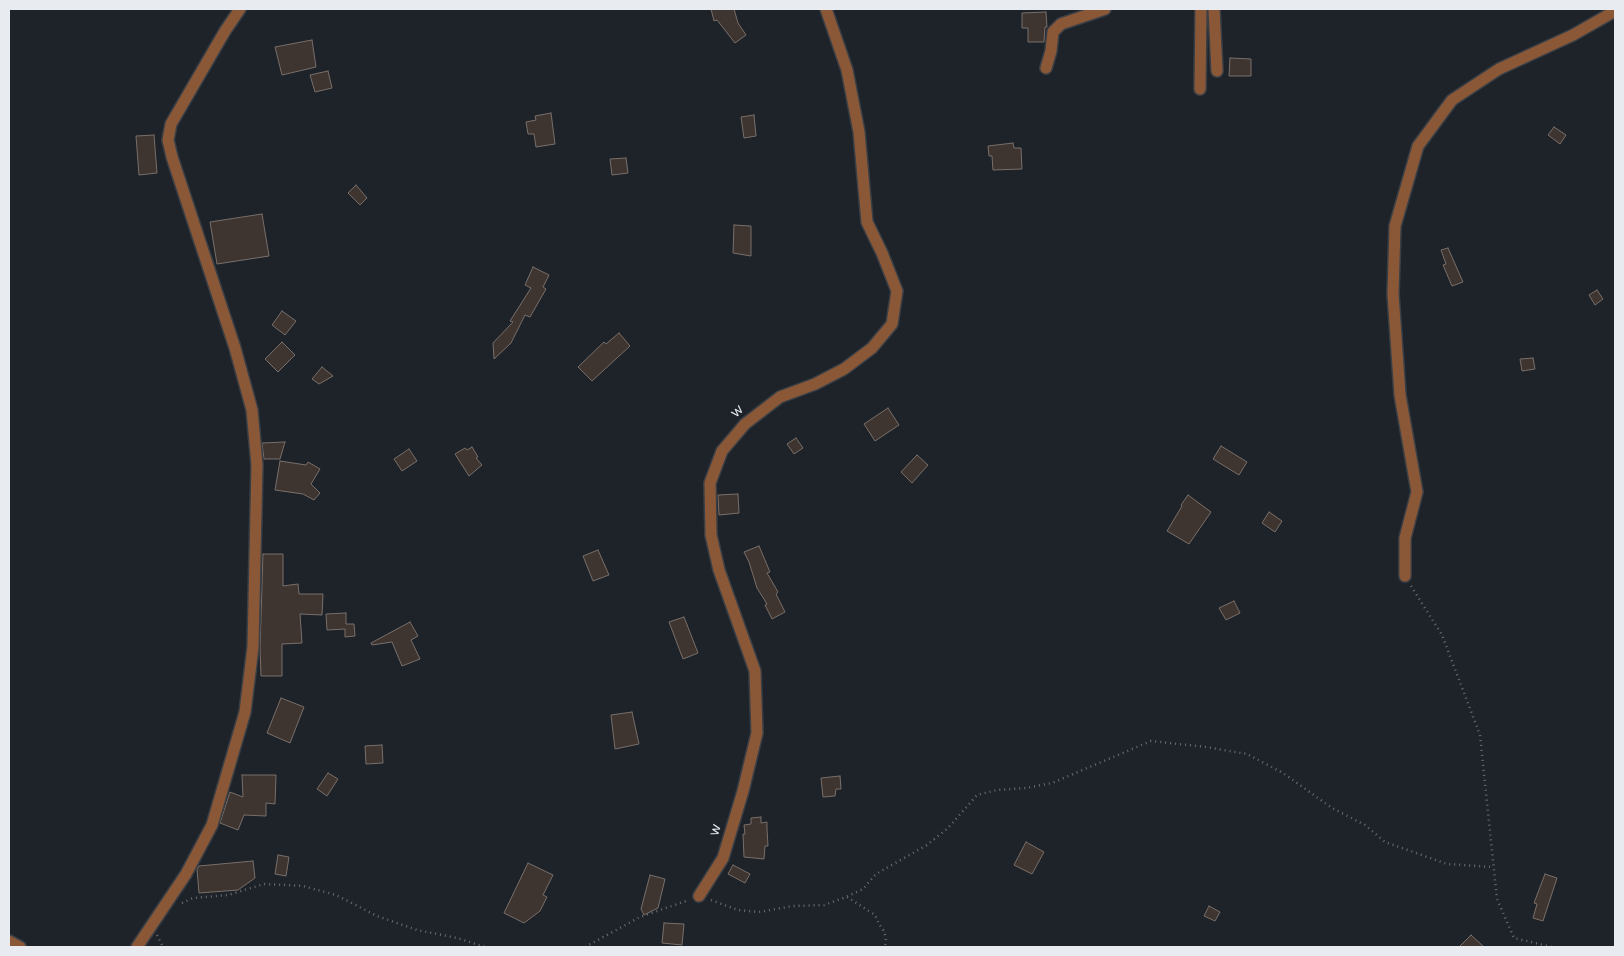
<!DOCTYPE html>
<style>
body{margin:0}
#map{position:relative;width:1624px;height:956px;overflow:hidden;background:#1e232a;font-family:Karla,sans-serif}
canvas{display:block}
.frame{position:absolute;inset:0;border:10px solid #e8ebf0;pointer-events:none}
</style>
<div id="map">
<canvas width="1624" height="956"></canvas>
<div class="frame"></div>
</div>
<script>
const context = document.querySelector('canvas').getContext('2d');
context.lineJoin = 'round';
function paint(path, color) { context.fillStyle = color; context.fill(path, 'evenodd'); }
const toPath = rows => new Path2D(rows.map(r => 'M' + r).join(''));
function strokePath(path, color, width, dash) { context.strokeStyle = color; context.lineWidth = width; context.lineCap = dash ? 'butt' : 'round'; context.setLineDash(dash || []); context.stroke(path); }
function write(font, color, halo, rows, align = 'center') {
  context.font = font + ' Karla,sans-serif'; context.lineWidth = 5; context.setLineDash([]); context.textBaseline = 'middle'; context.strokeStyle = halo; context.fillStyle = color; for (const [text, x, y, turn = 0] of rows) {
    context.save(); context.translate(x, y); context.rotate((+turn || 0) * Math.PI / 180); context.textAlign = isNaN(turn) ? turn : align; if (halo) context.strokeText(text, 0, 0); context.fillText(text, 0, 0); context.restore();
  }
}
const building = toPath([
 [711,9,734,9,738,23,746,35,735,43,717,20,714,21,711,9],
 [1046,12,1047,27,1045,27,1044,42,1028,42,1028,28,1022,28,1022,13,1046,12],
 [312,40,316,67,282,75,275,47,312,40],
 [1230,58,1251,59,1251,76,1229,76,1230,58],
 [328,71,332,88,315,92,310,75,328,71],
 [551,113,555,144,536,147,534,134,528,134,526,122,536,120,535,116,551,113],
 [754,115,756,136,744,138,741,117,754,115],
 [1554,127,1566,135,1560,144,1548,135,1554,127],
 [154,135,157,173,139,175,136,136,154,135],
 [1013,143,1014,148,1021,148,1022,169,993,170,992,156,989,156,988,146,1013,143],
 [626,158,628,173,612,175,610,159,626,158],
 [356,185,367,198,360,205,348,193,356,185],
 [262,214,269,256,217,264,210,222,262,214],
 [734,225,751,226,751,256,733,253,734,225],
 [1448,248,1463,282,1452,286,1443,265,1446,264,1441,250,1448,248],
 [533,267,549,275,543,287,546,289,530,317,525,315,511,343,494,359,493,343,513,322,510,321,531,288,525,285,533,267],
 [1597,290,1603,299,1595,305,1589,295,1597,290],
 [282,311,296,321,285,335,272,325,282,311],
 [619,333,630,346,592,381,578,367,604,342,606,344,619,333],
 [282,342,295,355,278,372,265,359,282,342],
 [1533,358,1535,369,1522,371,1520,359,1533,358],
 [322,367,333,376,319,384,312,379,322,367],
 [888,408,899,425,875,441,864,424,888,408],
 [796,438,803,448,794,454,787,444,796,438],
 [285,442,280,459,264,459,262,443,285,442],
 [1221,446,1247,462,1239,475,1213,459,1221,446],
 [472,447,478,457,476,458,482,465,469,476,455,454,465,448,467,450,472,447],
 [409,449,417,461,402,471,394,459,409,449],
 [917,455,928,465,912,483,901,472,917,455],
 [280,461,306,465,308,462,320,469,311,484,320,493,314,500,303,494,275,490,280,461],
 [738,494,739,513,719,515,718,495,738,494],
 [1188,495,1211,512,1189,544,1167,531,1182,506,1181,505,1188,495],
 [1269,512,1282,521,1275,532,1262,523,1269,512],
 [759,546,770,572,767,573,778,592,776,594,785,612,772,619,765,605,767,604,757,588,749,562,744,552,759,546],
 [598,550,609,575,593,581,583,556,598,550],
 [263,554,283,554,283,586,298,584,299,594,323,594,322,615,300,614,302,643,282,644,282,676,261,676,260,649,263,554],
 [1234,601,1240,613,1226,620,1219,608,1234,601],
 [346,613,346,624,354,624,355,636,345,637,345,629,327,630,326,614,346,613],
 [684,617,698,653,683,659,669,622,684,617],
 [410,622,418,636,411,640,420,659,402,666,392,642,372,645,371,643,410,622],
 [281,698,304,707,290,743,267,733,281,698],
 [632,712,639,744,615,749,611,715,632,712],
 [382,745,383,763,366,764,365,746,382,745],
 [328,773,338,779,327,796,317,789,328,773],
 [242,775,276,775,275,804,266,803,266,816,244,815,238,830,220,823,230,792,243,797,242,775],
 [840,776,841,789,836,789,835,796,823,797,821,778,840,776],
 [761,817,761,823,767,822,767,829,768,846,765,846,764,859,744,857,743,834,745,834,744,825,751,824,751,818,761,817],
 [1026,842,1044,852,1032,874,1014,865,1026,842],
 [278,855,289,857,286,876,275,874,278,855],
 [253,861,255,878,238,890,199,893,197,869,199,866,253,861],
 [528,863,553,875,543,895,547,897,540,911,524,923,504,913,528,863],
 [733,865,750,874,745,883,728,874,733,865],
 [1545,874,1557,878,1543,921,1533,918,1537,904,1534,903,1545,874],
 [650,875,665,879,658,908,644,915,641,909,650,875],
 [1209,906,1220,912,1215,921,1204,916,1209,906],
 [664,923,684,924,682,945,662,943,664,923],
 [1471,935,1484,947,1459,947,1471,935]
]);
paint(building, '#3e3530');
strokePath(building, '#796f6a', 1);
const minor = toPath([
 [1214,9,1217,71],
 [1046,68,1051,51,1053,32,1061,24,1105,9],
 [1200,89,1201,9],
 [1405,576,1405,538,1417,492,1400,395,1393,294,1395,226,1418,146,1452,100,1499,69,1573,35,1615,11],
 [699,896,723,858,743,791,757,733,755,671,719,570,711,535,710,483,722,451,745,424,780,397,815,384,844,369,872,348,892,324,897,291,882,253,867,222,859,132,847,70,826,9],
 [9,941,20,947],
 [137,947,186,874,212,825,245,712,253,647,257,465,252,410,235,348,172,157,168,140,171,124,225,31,240,9]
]);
strokePath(minor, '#3a3f46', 14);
strokePath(toPath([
 [1411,586,1442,635,1480,735,1497,899,1514,938,1552,947],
 [847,897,875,915,879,924,884,931,886,939,885,947],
 [711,900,738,910,759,912,793,906,824,905,846,897,863,889,876,874,927,845,948,828,977,795,997,790,1026,788,1052,783,1151,741,1206,747,1247,754,1283,773,1332,808,1365,825,1385,842,1447,864,1493,867],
 [182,903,193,898,228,895,264,884,303,886,336,895,377,916,417,930,457,938,485,947],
 [157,935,163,947],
 [585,947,640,917,689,900]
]), '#696d74', 2.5, [1, 4]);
strokePath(minor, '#8b5837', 11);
write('16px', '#e8ebf0', '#1e232a', [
 ["w",737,411,-43],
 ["w",715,830,-74]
]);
</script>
